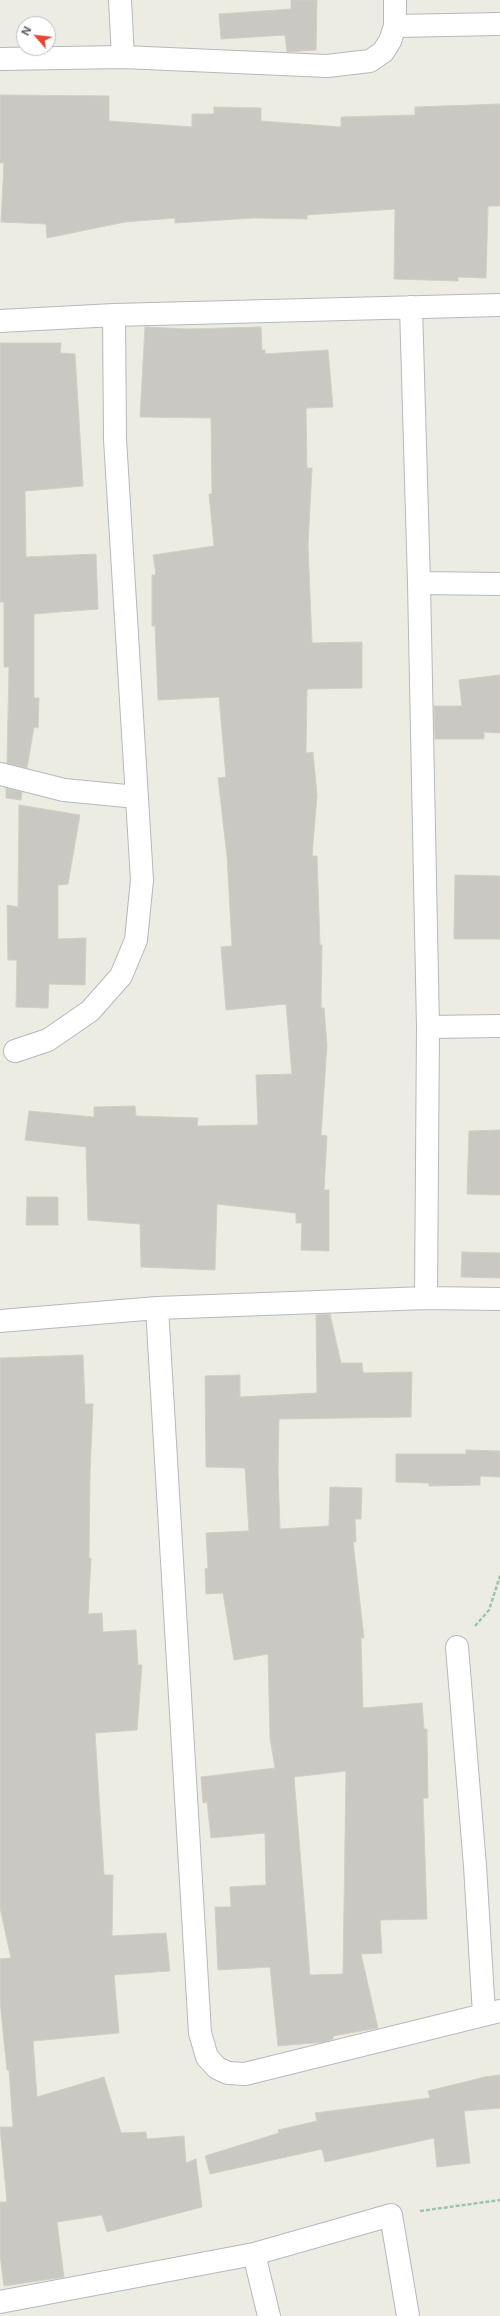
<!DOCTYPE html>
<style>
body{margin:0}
#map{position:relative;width:500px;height:2316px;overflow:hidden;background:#edece3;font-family:Inter,sans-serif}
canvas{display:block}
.north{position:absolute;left:16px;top:16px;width:40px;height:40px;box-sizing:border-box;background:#fff;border:1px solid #bdbfc1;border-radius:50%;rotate:298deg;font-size:11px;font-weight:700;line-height:16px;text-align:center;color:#5b5e63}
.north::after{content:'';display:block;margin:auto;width:14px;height:18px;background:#e64730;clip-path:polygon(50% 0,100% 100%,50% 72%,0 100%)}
</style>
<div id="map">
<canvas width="500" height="2316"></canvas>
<div class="north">N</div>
</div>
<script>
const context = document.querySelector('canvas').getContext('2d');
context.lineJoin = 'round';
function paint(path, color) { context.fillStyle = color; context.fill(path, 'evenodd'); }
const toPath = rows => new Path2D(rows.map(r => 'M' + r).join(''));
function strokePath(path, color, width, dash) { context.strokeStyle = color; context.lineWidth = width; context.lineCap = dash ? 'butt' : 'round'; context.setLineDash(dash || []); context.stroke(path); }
const building = toPath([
 [291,0,317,0,316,50,287,52,285,35,221,39,219,14,291,9,291,0],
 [0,95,109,96,109,121,192,127,192,114,214,114,214,107,261,108,261,121,341,127,341,117,415,115,415,107,500,104,500,206,488,206,486,278,458,277,458,281,394,279,395,209,307,215,307,219,254,218,175,223,175,218,125,222,47,238,46,224,1,222,4,163,0,163,0,95],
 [145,327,188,329,261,327,262,350,265,350,265,354,328,350,333,407,306,408,307,468,312,468,308,546,312,643,362,642,362,688,307,689,306,753,313,752,317,795,312,856,317,856,320,945,322,945,321,1008,324,1008,327,1045,321,1135,327,1136,324,1190,329,1190,329,1251,301,1250,302,1223,296,1223,296,1213,217,1204,215,1270,141,1267,140,1224,88,1220,86,1147,25,1140,29,1111,94,1117,94,1107,135,1106,136,1116,198,1118,197,1126,258,1125,256,1075,292,1074,286,1004,226,1010,221,947,232,946,227,856,218,778,226,777,219,697,158,700,155,626,152,626,152,575,156,575,153,555,214,546,209,494,212,494,211,418,140,417,145,327],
 [0,343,61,343,60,353,75,354,83,486,25,491,26,557,96,554,98,609,34,614,34,698,39,698,38,728,34,727,27,768,7,763,9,667,4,667,4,602,0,602,0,343],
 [500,675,500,733,484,732,484,739,435,739,434,706,462,706,459,680,500,675],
 [6,788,22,792,21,800,6,798,6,788],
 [19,805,80,815,68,884,58,885,58,939,86,938,85,985,49,984,48,1008,16,1007,17,960,8,960,7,905,18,907,19,805],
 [455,875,500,876,500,939,454,939,455,875],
 [500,1130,500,1195,467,1194,469,1131,500,1130],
 [27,1197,58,1197,58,1225,26,1225,27,1197],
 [462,1252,500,1253,500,1278,461,1277,462,1252],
 [330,1314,341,1363,362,1363,363,1373,412,1372,411,1417,279,1419,278,1471,280,1529,329,1526,330,1487,362,1488,361,1519,355,1519,356,1542,353,1542,364,1638,361,1638,363,1708,422,1703,424,1729,427,1729,428,1798,423,1798,427,1919,380,1920,382,1953,361,1954,378,2028,333,2036,333,2039,324,2042,278,2046,270,1967,218,1970,215,1907,231,1907,230,1887,266,1885,265,1833,211,1838,207,1802,203,1803,201,1777,275,1768,270,1738,268,1654,234,1660,223,1593,206,1594,205,1569,208,1568,206,1533,249,1531,245,1468,206,1467,205,1376,240,1375,240,1397,317,1393,316,1315,330,1314],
 [346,1771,343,1974,310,1975,294,1777,346,1771],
 [83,1355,85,1404,93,1404,90,1472,89,1558,91,1558,88,1614,102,1613,103,1632,136,1630,138,1665,142,1665,137,1730,95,1733,104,1875,113,1875,112,1936,166,1933,170,1971,114,1975,119,2033,33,2041,37,2097,104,2077,121,2133,146,2132,147,2139,184,2136,186,2163,196,2159,202,2207,107,2232,102,2215,57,2222,64,2277,4,2286,0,2254,0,2202,7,2202,0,2127,13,2127,9,2070,7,2070,0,2001,0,1959,11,1958,0,1908,0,1358,83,1355],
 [466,1450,500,1451,500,1477,480,1476,480,1485,429,1486,429,1483,396,1482,396,1454,466,1454,466,1450],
 [500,2075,500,2108,464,2111,470,2163,437,2167,434,2138,325,2162,322,2149,210,2174,205,2156,279,2133,278,2130,317,2121,315,2113,430,2098,428,2091,485,2077,500,2075]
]);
paint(building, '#cac8c2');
strokePath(building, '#d2cec1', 1);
const street = toPath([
 [120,0,123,57],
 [395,26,500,24],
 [0,59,123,57,327,66,370,61,383,52,390,41,395,26,395,0],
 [411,307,419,583,428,1027,426,1298],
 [0,321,114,315,500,305],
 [419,583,500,584],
 [0,774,64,790,137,797],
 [428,1027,500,1026],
 [15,1051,48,1040,90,1011,121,976,136,940,142,880,115,439,114,315],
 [157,1308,200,2033,207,2057,217,2068,228,2073,245,2074,500,2011],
 [0,1321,157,1308,426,1298,500,1299],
 [457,1647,475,1866,484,2014],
 [254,2254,269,2316],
 [0,2302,254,2254,391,2215,408,2316]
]);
strokePath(street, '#b5b8bd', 24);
strokePath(toPath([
 [475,1626,489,1610,500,1576],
 [420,2211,500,2200]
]), '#99c5a8', 2.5, [4, 2]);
strokePath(street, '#fff', 22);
</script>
